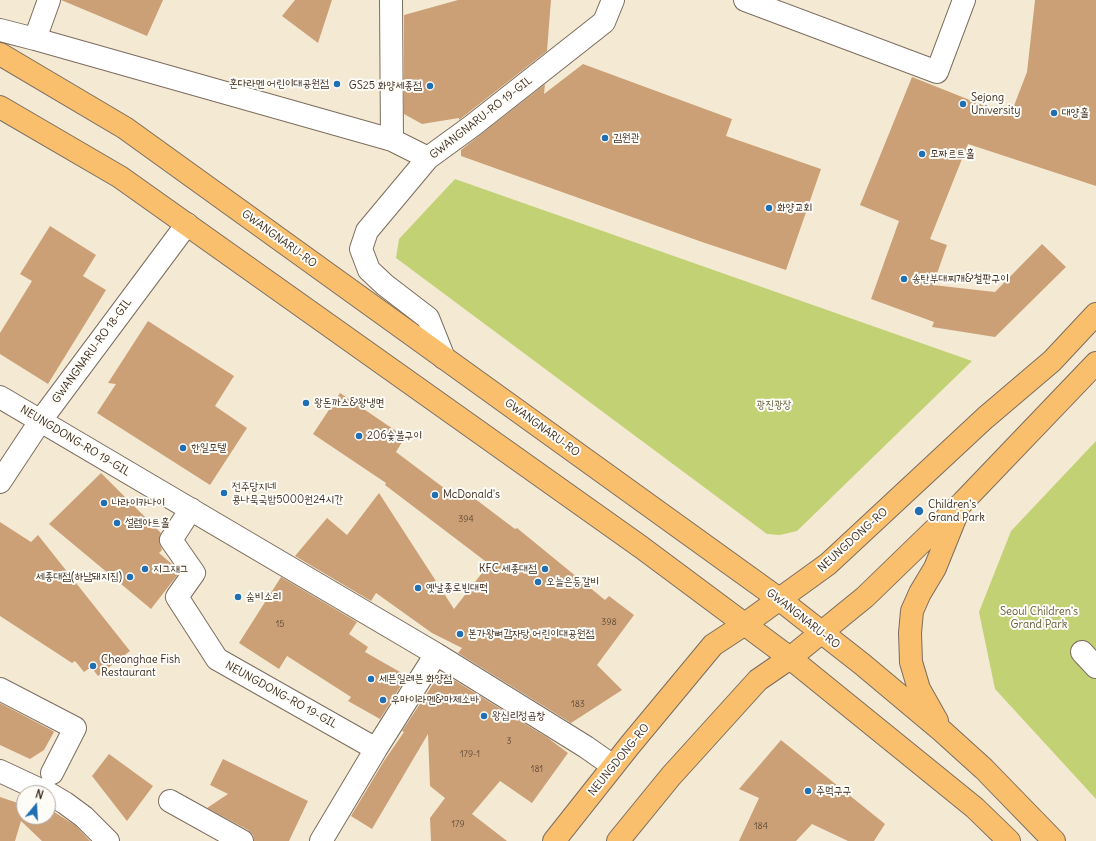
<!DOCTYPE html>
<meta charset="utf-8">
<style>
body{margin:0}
#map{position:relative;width:1096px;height:841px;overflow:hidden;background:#f4ead4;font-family:Delius,sans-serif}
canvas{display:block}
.north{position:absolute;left:16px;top:785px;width:40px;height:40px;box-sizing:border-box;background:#fdfcf7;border:1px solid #afa8a0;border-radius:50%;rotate:18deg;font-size:11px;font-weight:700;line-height:16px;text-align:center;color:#3b2a1e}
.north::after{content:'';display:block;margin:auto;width:14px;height:18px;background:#1f6fb2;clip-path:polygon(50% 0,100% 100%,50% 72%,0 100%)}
</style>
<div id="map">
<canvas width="1096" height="841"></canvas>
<div class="north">N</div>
</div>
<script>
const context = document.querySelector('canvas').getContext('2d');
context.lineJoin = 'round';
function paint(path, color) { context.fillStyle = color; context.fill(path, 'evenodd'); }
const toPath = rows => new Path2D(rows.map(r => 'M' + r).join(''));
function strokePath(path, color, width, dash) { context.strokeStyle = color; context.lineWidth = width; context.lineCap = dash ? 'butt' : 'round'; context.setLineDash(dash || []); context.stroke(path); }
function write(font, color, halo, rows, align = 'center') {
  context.font = font + ' Delius,"Poor Story",sans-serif'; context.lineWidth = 4; context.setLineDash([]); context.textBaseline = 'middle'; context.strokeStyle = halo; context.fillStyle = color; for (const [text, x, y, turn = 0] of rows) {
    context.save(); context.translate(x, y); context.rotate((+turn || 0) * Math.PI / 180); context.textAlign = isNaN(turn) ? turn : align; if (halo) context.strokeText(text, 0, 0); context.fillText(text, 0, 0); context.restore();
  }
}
paint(toPath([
 [455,179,972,361,797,531,780,535,767,534,396,258,399,239],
 [1096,441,1096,799,995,689,979,612,1011,531]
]), '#c2d173');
paint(toPath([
 [61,0,163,0,147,36],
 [295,0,332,0,318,43,282,16],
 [458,0,551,0,547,51,459,120,459,118,422,124,404,114,404,15],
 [1035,0,1096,0,1096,186,968,144,930,239,947,245,933,285,995,292,1042,244,1066,267,995,337,932,327,934,322,871,299,899,221,860,205,912,77,1010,116,1027,72],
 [583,64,732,119,726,136,821,169,786,270,702,242,461,156,461,150,545,84,544,94],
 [50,226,96,255,83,276,106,290,48,384,0,354,0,333,32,281,20,274],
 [148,321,234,376,215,406,247,428,210,485,97,413,116,384,108,383],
 [340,393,405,437,396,452,456,497,462,489,515,529,517,528,605,600,609,596,634,615,597,665,622,690,571,723,458,653,462,648,432,633,376,593,371,601,295,556,327,518,347,535,379,493,454,609,489,564,385,485,386,483,313,434],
 [101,473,161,533,159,541,162,550,159,553,173,565,179,573,151,609,49,524],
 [0,522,31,542,38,535,130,651,98,676,91,667,84,672,75,661,72,663,0,616],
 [281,577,357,622,349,634,368,647,365,652,407,676,380,719,348,701,351,697,287,656,279,669,239,643],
 [441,672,548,738,568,753,532,803,500,781,472,814,507,841,431,841,430,818,445,798,430,786,428,734,372,829,351,816,384,761,404,732,402,731],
 [0,703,53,731,54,732,44,750,30,759,0,745],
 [781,740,885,824,874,841,848,841,812,824,796,841,739,841,759,798,739,789],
 [109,754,153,786,127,821,92,776],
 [223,759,308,801,289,841,254,841,253,835,248,830,207,808,228,794,210,785],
 [0,797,24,805,24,817,48,817,48,808,76,826,90,841,42,841,21,821,15,841,0,841]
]), '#cca076');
const minor = toPath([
 [391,0,392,140],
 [745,0,937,72,964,0],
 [0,30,35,39,392,140,428,158],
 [35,39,49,0],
 [444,358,428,318,385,285,369,270,361,249,367,231,428,158,472,126,604,22,613,0],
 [0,397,436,654,586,747,613,766],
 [0,482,41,420,187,224],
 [191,509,171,540,194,573,177,597,217,659,376,749],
 [1082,652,1096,667],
 [0,689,75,728,52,773],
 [0,771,47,793],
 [48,793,65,803,84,817,108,841],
 [170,801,242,841],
 [321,841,376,749,436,654]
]);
const major = toPath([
 [0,54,125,128,779,599,862,664,942,731,984,769,1054,841],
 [0,107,120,177,641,547,790,658,975,808,1009,841],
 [937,721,919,689,911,662,910,633,912,611,920,593,935,568,958,511],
 [554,841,630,745,713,645,745,624,828,564,985,418,1052,361,1096,314],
 [618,841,671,776,758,680,790,658,865,597,962,503,1096,363]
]);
strokePath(minor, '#7c6d5e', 24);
strokePath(major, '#7c6d5e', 24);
strokePath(minor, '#fff', 22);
strokePath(major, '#f9bf6d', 22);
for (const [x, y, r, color] of [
 [337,84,4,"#1f6fb2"],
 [430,86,4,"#1f6fb2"],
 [963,104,4,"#1f6fb2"],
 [1054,113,4,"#1f6fb2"],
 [605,138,4,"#1f6fb2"],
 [922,154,4,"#1f6fb2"],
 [769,208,4,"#1f6fb2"],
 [904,279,4,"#1f6fb2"],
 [306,403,4,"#1f6fb2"],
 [359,436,4,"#1f6fb2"],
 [183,448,4,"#1f6fb2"],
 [224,493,4,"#1f6fb2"],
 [435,495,4,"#1f6fb2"],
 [104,503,4,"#1f6fb2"],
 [919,511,5,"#1f6fb2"],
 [117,523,4,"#1f6fb2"],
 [145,569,4,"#1f6fb2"],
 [545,569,4,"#1f6fb2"],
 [130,577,4,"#1f6fb2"],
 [538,582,4,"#1f6fb2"],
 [418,588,4,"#1f6fb2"],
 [238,597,4,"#1f6fb2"],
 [460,634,4,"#1f6fb2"],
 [93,666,4,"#1f6fb2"],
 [371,679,4,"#1f6fb2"],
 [383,700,4,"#1f6fb2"],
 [484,716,4,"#1f6fb2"],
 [808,791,4,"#1f6fb2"]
]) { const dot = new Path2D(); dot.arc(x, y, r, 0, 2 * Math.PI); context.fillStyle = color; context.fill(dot); strokePath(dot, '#fdfcf7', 1.5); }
write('9px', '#5f4834', null, [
 ["394",466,519],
 ["398",609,622],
 ["15",280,624],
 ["183",578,704],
 ["3",509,741],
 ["179-1",470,754],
 ["181",537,769],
 ["179",458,824],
 ["184",761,826]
]);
write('11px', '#3b2a1e', '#fdfcf7', [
 ["혼다라멘 어린이대공원점",329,84,"right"],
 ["GS25 화양세종점",422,86,"right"],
 ["Sejong",971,98],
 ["University",971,111],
 ["대양홀",1062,113],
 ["김원관",613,138],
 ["모짜르트홀",930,154],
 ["화양교회",777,208],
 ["송탄부대찌개&철판구이",912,279],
 ["왕돈까스&왕냉면",314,403],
 ["206숯불구이",367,436],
 ["한일모텔",191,448],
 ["전주당지네",232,487],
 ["콩나묵국밥5000원24시간",232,500],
 ["McDonald's",443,495],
 ["나라이카나이",112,503],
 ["Children's",928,505],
 ["Grand Park",928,518],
 ["설렘아트홀",125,523],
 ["지그재그",153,569],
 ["KFC 세종대점",537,569,"right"],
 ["세종대점(하남돼지집)",122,577,"right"],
 ["오늘은등갈비",546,582],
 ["옛날종로빈대떡",426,588],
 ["숨비소리",246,597],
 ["본가왕뼈감자탕 어린이대공원점",468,634],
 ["Cheonghae Fish",101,660],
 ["Restaurant",101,673],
 ["세븐일레븐 화양점",379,679],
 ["우마이라멘&마제소바",391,700],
 ["왕십리정곱창",492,716],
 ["주먹구구",816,791]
], 'left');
write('11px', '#3b2a1e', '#fdfcf7', [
 ["GWANGNARU-RO 19-GIL",481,118,-38],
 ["GWANGNARU-RO",279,239,36],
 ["GWANGNARU-RO 18-GIL",92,351,-54],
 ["GWANGNARU-RO",542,428,36],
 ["NEUNGDONG-RO 19-GIL",75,441,31],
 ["NEUNGDONG-RO",853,540,-42],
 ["GWANGNARU-RO",803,619,38],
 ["NEUNGDONG-RO 19-GIL",281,695,29],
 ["NEUNGDONG-RO",619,760,-51]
]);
write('11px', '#645c38', '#fdfcf7', [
 ["광진광장",774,405],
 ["Seoul Children's",1039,612],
 ["Grand Park",1039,625]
]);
</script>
